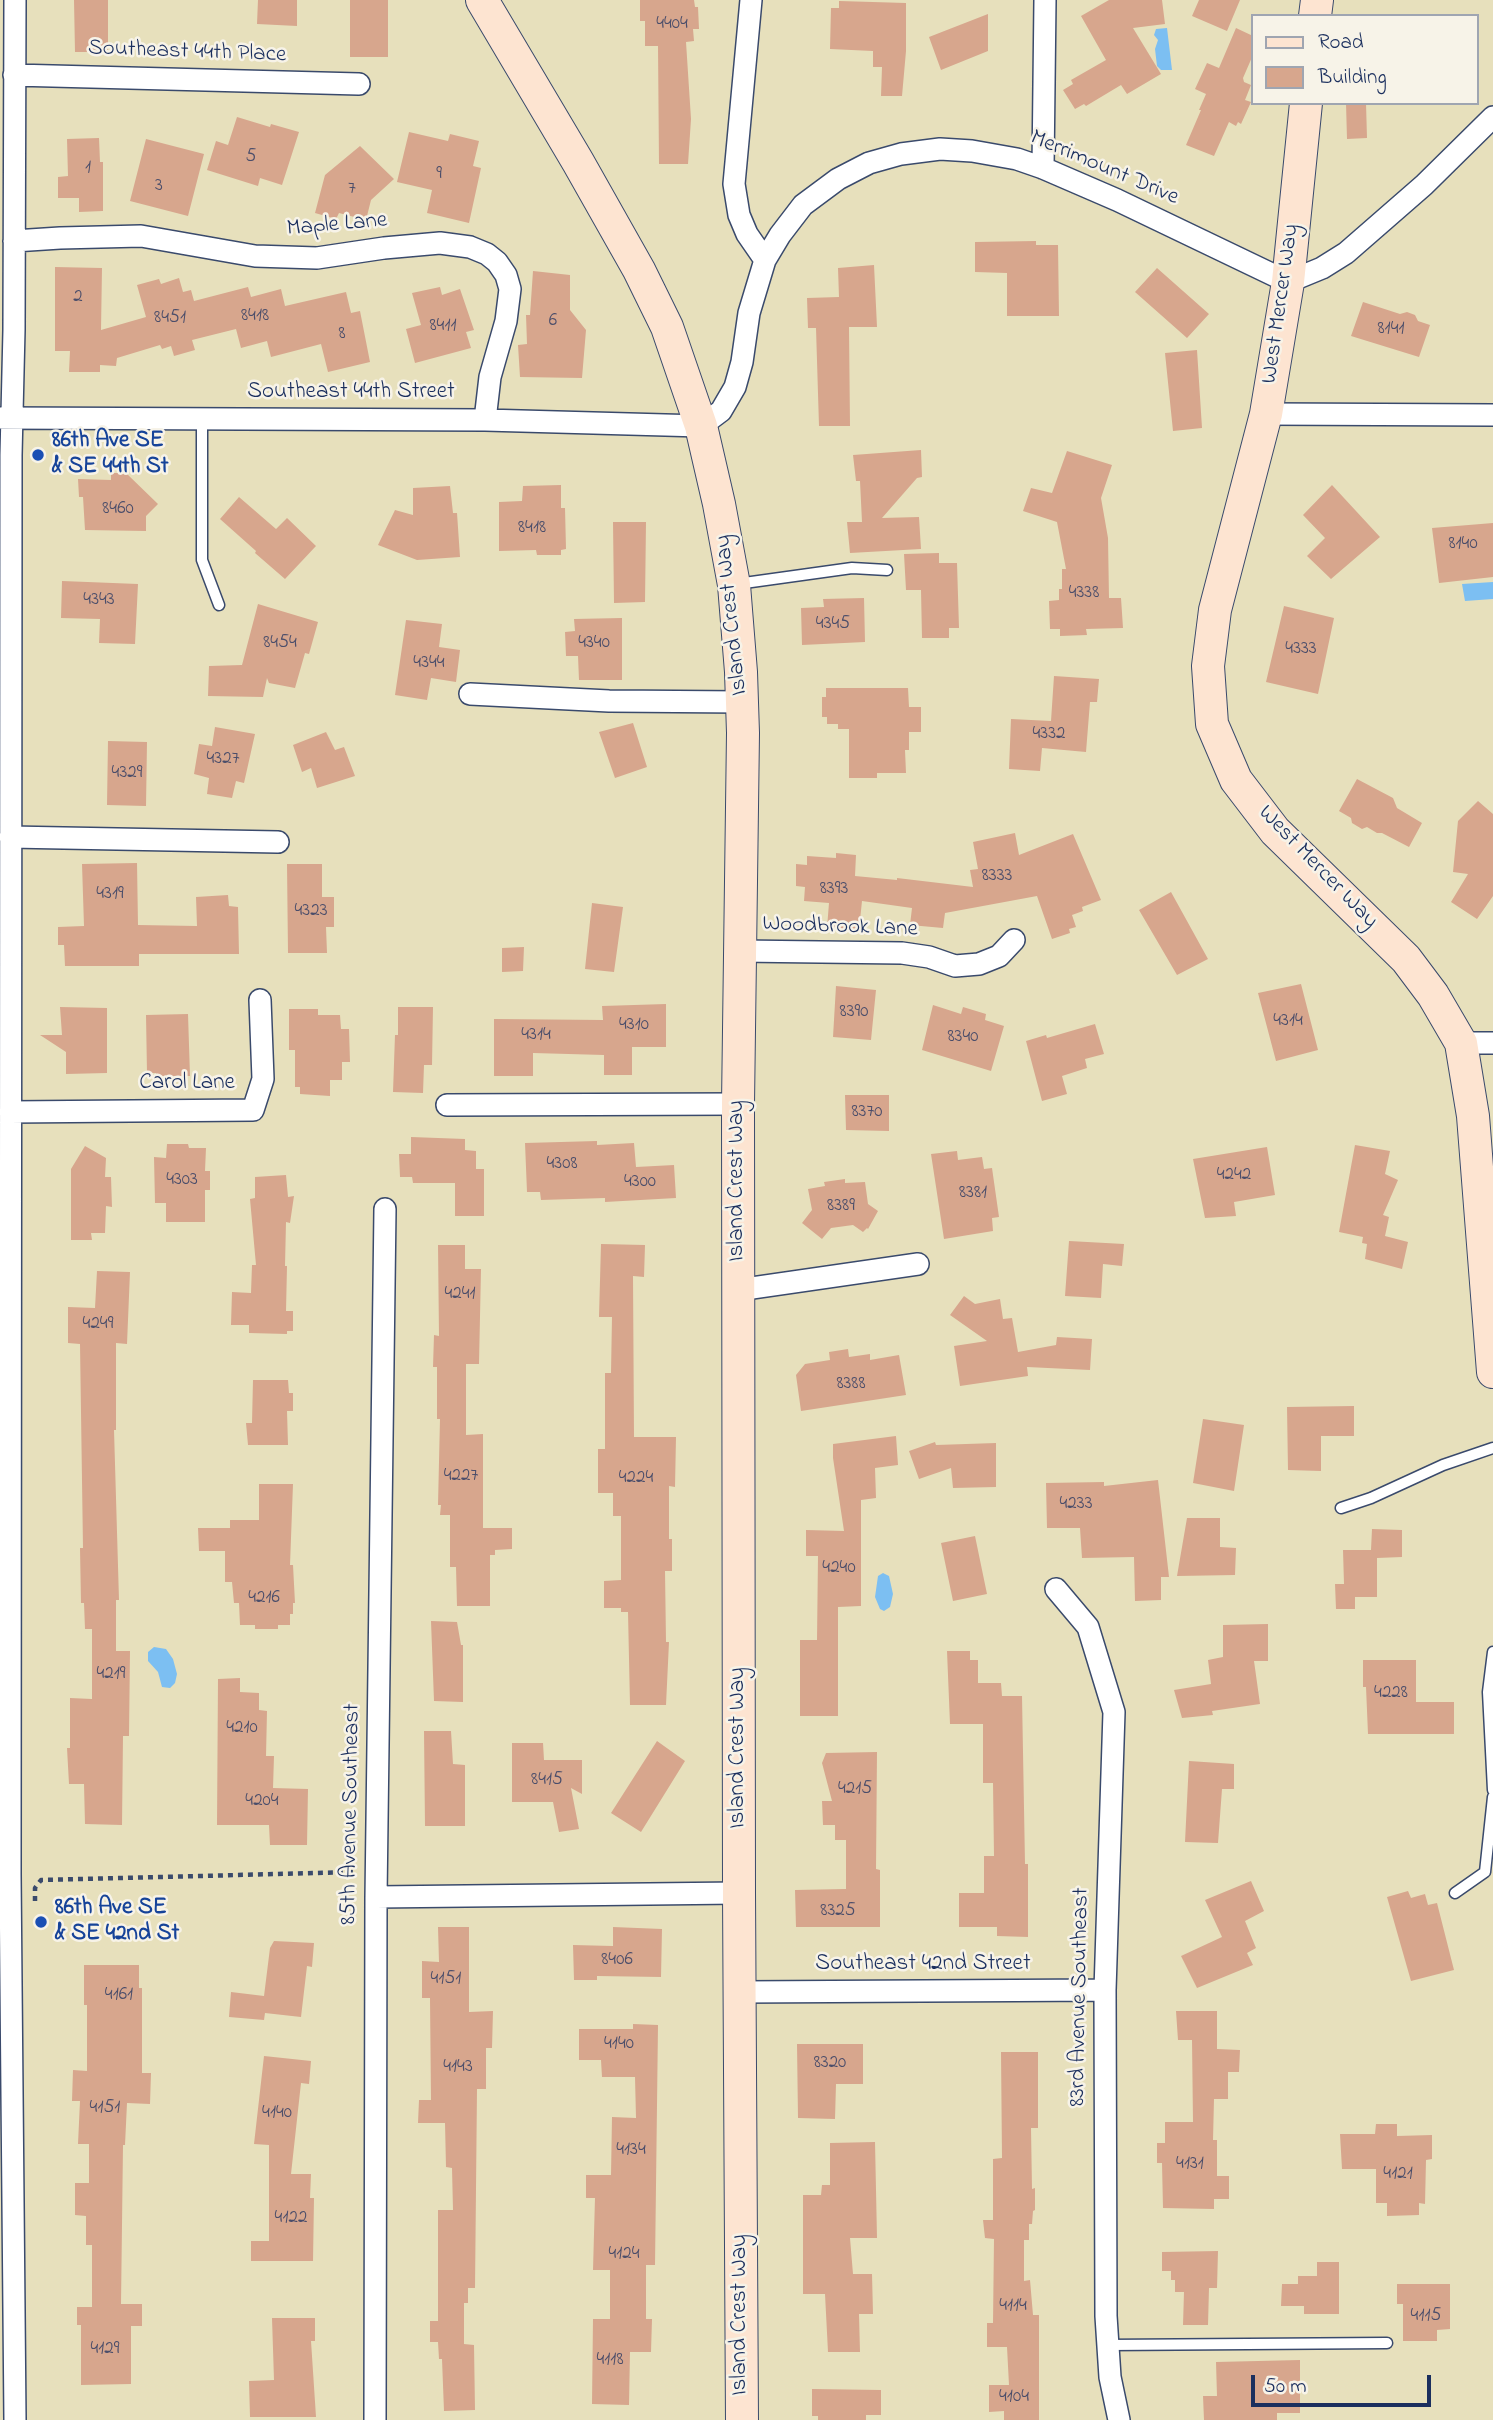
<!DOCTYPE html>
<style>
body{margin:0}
#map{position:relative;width:1493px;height:2420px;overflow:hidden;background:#e7e0bc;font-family:"Indie Flower",sans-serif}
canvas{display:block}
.legend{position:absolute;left:1251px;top:14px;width:228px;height:91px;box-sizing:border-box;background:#f7f3e8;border:2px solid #9fa5b1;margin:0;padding:9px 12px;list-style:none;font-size:21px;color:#1b2f5e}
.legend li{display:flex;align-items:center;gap:14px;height:35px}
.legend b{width:35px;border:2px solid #9fa5b1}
.scale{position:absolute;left:1251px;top:2375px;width:180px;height:32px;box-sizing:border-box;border:4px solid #1b2f5e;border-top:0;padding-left:9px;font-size:21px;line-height:24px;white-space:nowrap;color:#1b2f5e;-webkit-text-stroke:5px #f7f3e8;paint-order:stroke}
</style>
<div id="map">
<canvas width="1493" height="2420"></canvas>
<ul class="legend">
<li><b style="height:9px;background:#fde4d1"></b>Road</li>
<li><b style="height:19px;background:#d7a68d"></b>Building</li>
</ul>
<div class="scale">50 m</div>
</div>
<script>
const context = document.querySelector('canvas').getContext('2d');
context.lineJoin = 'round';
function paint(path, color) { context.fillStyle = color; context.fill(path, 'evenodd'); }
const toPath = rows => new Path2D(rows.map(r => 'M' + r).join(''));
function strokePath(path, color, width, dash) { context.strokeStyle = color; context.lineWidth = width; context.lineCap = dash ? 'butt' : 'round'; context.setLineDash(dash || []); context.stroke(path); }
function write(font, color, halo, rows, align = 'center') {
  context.font = font + ' "Indie Flower",sans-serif'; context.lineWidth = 5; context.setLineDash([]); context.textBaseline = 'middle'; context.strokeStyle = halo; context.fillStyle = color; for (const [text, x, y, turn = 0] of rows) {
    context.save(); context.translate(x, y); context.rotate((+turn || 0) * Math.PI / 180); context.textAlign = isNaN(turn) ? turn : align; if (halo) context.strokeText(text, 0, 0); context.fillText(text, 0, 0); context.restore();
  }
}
paint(toPath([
 [1167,28,1172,70,1161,70,1157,66,1155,49,1158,40,1154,35,1156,29],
 [1493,582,1493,599,1465,601,1462,584],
 [883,1573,889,1576,893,1594,890,1607,884,1611,880,1609,875,1597,878,1576],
 [154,1647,166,1649,173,1659,177,1674,175,1683,170,1688,162,1687,158,1672,148,1661,148,1652]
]), '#7cbff2');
paint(toPath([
 [74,0,108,0,108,52,75,52],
 [258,0,297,0,297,26,257,24],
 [350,0,388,0,388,57,350,57],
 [640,0,694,0,695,7,698,7,699,29,693,29,694,41,686,42,691,119,688,164,659,164,658,46,645,46,645,21,640,21],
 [1109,0,1162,0,1165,24,1133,28,1161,74,1127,94,1121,85,1086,106,1084,104,1075,109,1063,90,1073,84,1071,80,1106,60,1081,16],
 [1199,0,1240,0,1227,31,1192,16],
 [839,1,906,3,906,51,902,96,881,96,882,67,873,67,873,51,830,49,831,8,839,8],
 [988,14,988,51,941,70,929,37],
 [1236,28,1253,36,1253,55,1243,78,1244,82,1251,85,1245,100,1251,102,1241,124,1238,122,1236,126,1229,122,1214,156,1186,145,1201,110,1199,110,1206,94,1195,89,1207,63,1219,68],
 [1346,103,1366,103,1367,138,1347,139],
 [237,117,270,127,271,124,299,132,282,185,260,178,258,186,207,170,216,141,228,145],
 [409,132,448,141,450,134,479,141,473,166,481,168,469,223,427,213,432,190,397,182],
 [99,138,100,162,103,162,103,211,79,212,79,198,58,198,58,177,68,176,67,139],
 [146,139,204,154,188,216,130,201],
 [360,146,394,179,371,200,366,220,339,213,336,219,315,213,325,175],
 [1036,241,1036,245,1058,245,1059,316,1007,316,1007,273,975,272,975,242],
 [874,265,877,327,849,327,850,426,819,426,816,328,808,328,807,298,839,297,838,268],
 [55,267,102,268,101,330,146,317,137,285,159,279,161,284,179,278,183,292,191,290,194,301,248,287,251,297,281,289,285,306,346,292,351,313,360,311,370,362,328,372,321,344,271,357,267,341,241,348,236,329,192,340,195,350,174,356,171,346,162,349,160,345,117,358,116,366,100,365,100,372,69,372,70,351,55,351],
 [1157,268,1209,314,1187,338,1135,292],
 [533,271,570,275,570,310,586,330,582,378,520,377,518,345,527,344,526,315,530,315],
 [440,287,442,295,460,289,474,330,466,332,471,348,415,363,406,329,421,325,412,293],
 [1363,302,1400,314,1407,312,1415,315,1418,321,1430,325,1419,357,1351,336],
 [1197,350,1202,428,1173,431,1165,353],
 [921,450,922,477,917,478,882,518,919,517,921,549,850,553,847,522,862,522,860,481,856,481,853,455],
 [1067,451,1112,465,1101,498,1108,538,1109,598,1121,598,1123,628,1086,629,1087,635,1060,636,1060,629,1050,629,1049,601,1059,600,1059,589,1062,589,1062,569,1066,569,1057,522,1023,511,1031,488,1052,493],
 [111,473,126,473,158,504,146,516,146,531,85,530,83,497,79,497,78,479,111,480],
 [561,485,561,508,565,508,566,549,561,550,561,555,537,555,536,550,499,551,499,502,522,501,523,486],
 [1332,485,1380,537,1331,579,1307,556,1325,538,1303,515],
 [450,486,453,513,457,513,460,557,417,560,378,545,395,510,413,515,413,488],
 [239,497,276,529,287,518,316,546,285,579,255,553,256,551,220,519],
 [613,522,646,522,645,602,614,603],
 [1493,523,1493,577,1439,583,1432,528],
 [939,553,939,563,957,563,959,628,949,628,949,638,922,638,921,590,906,590,904,554],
 [62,581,138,584,135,644,99,643,100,619,61,618],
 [864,598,865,642,802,645,801,608,824,607,823,599],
 [258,604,318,622,309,654,305,653,295,688,269,683,267,678,263,697,208,696,209,666,242,665],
 [1284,606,1334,618,1318,694,1266,682],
 [622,618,622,680,579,680,578,656,566,656,565,632,575,631,574,619],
 [406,620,442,624,439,647,460,650,456,682,431,678,427,700,395,695],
 [1054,676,1099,679,1097,702,1090,702,1086,752,1042,748,1040,771,1009,769,1011,719,1051,721],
 [826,688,908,688,909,707,921,707,921,732,909,732,909,750,905,750,906,773,877,773,877,778,849,778,849,729,838,729,838,724,827,724,827,717,822,717,822,697,826,697],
 [633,723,647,767,615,778,599,732],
 [215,727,255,734,244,783,236,781,232,798,207,794,209,778,194,774,199,744,212,746],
 [326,732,335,750,344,747,355,776,317,788,311,768,302,772,293,745],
 [108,741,147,742,146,806,107,805],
 [1357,779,1393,798,1397,808,1422,823,1409,847,1382,833,1377,833,1367,827,1362,829,1352,823,1351,818,1339,811],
 [1478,801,1493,814,1493,896,1477,919,1451,902,1468,874,1453,872,1458,821],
 [1015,833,1019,855,1073,834,1101,900,1082,907,1083,911,1072,915,1076,927,1069,929,1070,933,1052,939,1037,896,945,913,943,928,910,925,912,908,862,901,859,930,827,928,829,903,804,901,805,887,796,886,796,864,807,865,807,856,836,858,836,853,856,855,855,876,897,880,897,878,973,887,970,870,978,869,973,842],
 [137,863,138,925,197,926,196,897,228,895,229,906,238,907,239,954,139,954,139,966,65,966,64,945,58,945,58,927,84,926,82,864],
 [287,864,322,864,322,897,334,897,334,927,326,927,327,953,288,953],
 [1171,892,1208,959,1177,975,1139,910],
 [592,903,623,907,614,972,585,969],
 [524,947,523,971,502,972,502,948],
 [1301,984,1318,1050,1276,1061,1258,993],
 [836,986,876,990,871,1040,833,1037],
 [666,1004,666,1047,632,1047,632,1075,604,1075,604,1055,533,1053,533,1076,494,1076,494,1019,603,1020,602,1006],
 [933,1005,961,1014,963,1007,986,1014,985,1020,1004,1026,991,1071,922,1050],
 [60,1007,107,1008,107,1073,66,1074,66,1052,40,1035,62,1035],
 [398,1007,433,1007,432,1065,424,1065,423,1093,393,1092,395,1035,398,1035],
 [289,1009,318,1009,318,1015,340,1015,341,1029,349,1029,350,1062,342,1062,342,1080,330,1080,330,1096,300,1094,300,1087,295,1087,295,1050,289,1050],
 [188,1014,190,1076,156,1076,156,1073,147,1073,146,1015],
 [1095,1024,1104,1054,1085,1059,1087,1068,1062,1076,1067,1094,1042,1101,1026,1041,1046,1035,1047,1038],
 [845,1095,889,1095,889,1131,846,1130],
 [411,1137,465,1139,465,1150,476,1151,476,1169,484,1169,484,1216,455,1216,455,1183,413,1183,412,1177,400,1177,399,1154,411,1154],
 [597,1141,597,1145,634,1143,636,1167,674,1165,676,1198,605,1202,605,1198,541,1200,540,1192,527,1192,525,1143],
 [167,1144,188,1144,189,1148,206,1148,205,1171,210,1171,210,1190,205,1190,205,1222,166,1222,166,1203,155,1203,154,1157,166,1158],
 [1355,1145,1390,1151,1385,1174,1398,1180,1383,1215,1389,1217,1385,1236,1408,1242,1402,1269,1365,1259,1367,1244,1362,1243,1363,1237,1339,1232],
 [85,1146,106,1158,105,1177,111,1177,112,1207,106,1206,105,1233,91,1233,92,1240,71,1240,71,1169],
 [1267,1147,1275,1195,1234,1202,1236,1216,1205,1218,1193,1159],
 [957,1151,958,1160,982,1157,984,1169,992,1168,999,1217,992,1218,993,1231,944,1239,931,1154],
 [286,1175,288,1197,294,1196,290,1223,286,1222,285,1266,287,1266,286,1311,293,1311,293,1331,287,1331,287,1334,249,1333,249,1325,231,1325,232,1292,251,1293,252,1265,256,1265,250,1199,255,1198,255,1177],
 [845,1179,845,1183,865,1182,868,1204,878,1211,868,1229,867,1228,863,1232,853,1225,831,1228,822,1239,802,1223,812,1210,808,1189,825,1186,824,1182],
 [1069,1241,1124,1244,1122,1266,1103,1264,1101,1298,1065,1296],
 [601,1244,645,1245,644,1277,633,1276,634,1437,676,1437,675,1487,669,1486,669,1539,672,1539,672,1571,665,1571,666,1642,669,1642,666,1705,630,1705,628,1612,621,1612,621,1608,604,1608,604,1581,621,1580,621,1516,613,1516,613,1493,598,1493,598,1449,605,1449,605,1373,611,1373,612,1317,599,1317],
 [438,1245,465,1245,465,1269,481,1269,479,1364,466,1364,466,1435,483,1434,483,1528,512,1528,512,1549,495,1550,495,1555,490,1555,490,1606,457,1606,456,1567,450,1567,450,1515,440,1515,441,1505,438,1505,440,1419,437,1419,437,1367,433,1367,434,1335,439,1336],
 [97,1271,130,1272,127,1344,116,1343,116,1430,114,1430,119,1600,116,1600,116,1651,130,1651,129,1736,123,1736,122,1825,85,1824,84,1784,69,1784,67,1748,70,1748,70,1698,92,1699,92,1629,85,1629,84,1603,81,1603,80,1548,83,1548,80,1344,68,1343,68,1307,95,1308],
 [964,1296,975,1304,1000,1299,1003,1319,1012,1318,1018,1352,1056,1345,1057,1337,1092,1339,1090,1370,1027,1367,1028,1376,960,1386,954,1346,987,1341,950,1315],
 [848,1349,849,1357,870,1354,870,1360,899,1355,906,1395,801,1411,796,1375,805,1364,830,1360,829,1352],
 [253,1380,288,1380,289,1393,293,1393,293,1411,287,1411,288,1445,248,1445,246,1423,252,1423],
 [1354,1406,1354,1436,1321,1436,1321,1471,1288,1470,1287,1407],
 [1203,1419,1244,1425,1234,1491,1193,1483],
 [896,1436,898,1465,875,1468,876,1498,861,1500,861,1606,838,1607,838,1716,800,1716,800,1640,817,1640,818,1556,806,1556,806,1530,844,1531,833,1458,833,1444],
 [935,1442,936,1445,996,1443,996,1487,953,1488,951,1468,919,1479,909,1451],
 [1158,1480,1169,1577,1161,1577,1161,1600,1135,1601,1134,1557,1082,1558,1080,1528,1047,1528,1046,1483,1104,1482,1104,1486],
 [259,1484,293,1484,290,1565,293,1565,295,1603,293,1603,293,1614,290,1614,290,1625,278,1625,278,1629,255,1629,255,1625,240,1625,239,1603,234,1603,232,1582,225,1582,225,1551,199,1551,198,1528,230,1528,230,1520,259,1520],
 [1187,1518,1220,1518,1220,1547,1236,1548,1235,1575,1177,1576],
 [1372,1529,1402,1530,1402,1557,1377,1558,1377,1597,1355,1597,1355,1609,1336,1609,1335,1584,1344,1584,1343,1550,1371,1550],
 [975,1536,987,1594,953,1601,941,1543],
 [431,1621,457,1622,461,1645,463,1645,463,1702,434,1701],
 [1268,1624,1268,1661,1254,1661,1260,1704,1212,1711,1213,1715,1182,1718,1174,1690,1211,1684,1208,1660,1223,1657,1223,1625],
 [947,1651,970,1651,970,1660,978,1660,978,1683,1001,1683,1002,1696,1022,1696,1025,1864,1028,1864,1028,1937,997,1936,997,1927,959,1927,959,1893,984,1893,984,1856,994,1856,993,1783,983,1783,983,1724,950,1724],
 [1363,1660,1416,1660,1416,1702,1454,1702,1454,1734,1368,1734,1366,1687,1363,1687],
 [240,1678,240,1692,259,1693,259,1710,267,1711,266,1756,274,1756,273,1788,308,1789,307,1845,270,1845,269,1825,217,1825,218,1679],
 [424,1731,451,1731,453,1764,465,1765,465,1826,425,1826],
 [657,1741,685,1761,641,1832,611,1813],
 [512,1743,543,1743,544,1760,582,1760,582,1794,571,1788,579,1829,559,1832,553,1802,512,1802],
 [877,1752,876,1869,880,1870,880,1927,796,1927,795,1890,846,1889,846,1840,835,1840,835,1825,823,1825,822,1801,832,1801,822,1763,826,1753],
 [1189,1761,1234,1764,1234,1789,1222,1789,1218,1843,1185,1842],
 [1251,1881,1264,1911,1245,1921,1256,1948,1247,1953,1253,1965,1197,1988,1181,1956,1222,1937,1205,1900],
 [1408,1891,1411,1898,1425,1894,1428,1905,1437,1903,1454,1970,1411,1981,1387,1897],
 [438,1927,469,1927,469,2012,493,2011,492,2048,486,2048,486,2089,477,2089,475,2288,468,2288,468,2303,464,2303,464,2344,474,2345,475,2410,444,2411,442,2359,439,2359,438,2342,430,2342,430,2321,438,2321,438,2210,453,2210,452,2168,446,2167,445,2123,418,2123,419,2100,431,2100,430,1998,422,1998,422,1961,439,1962],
 [613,1927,662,1929,661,1977,597,1976,597,1980,574,1980,573,1945,613,1946],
 [274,1941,314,1943,312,1967,307,1966,301,2017,265,2013,264,2020,229,2017,231,1992,264,1996,270,1948],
 [84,1965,139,1965,139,1988,142,1988,142,2073,151,2073,150,2104,127,2103,125,2145,123,2145,121,2304,142,2304,142,2326,131,2326,131,2384,81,2385,81,2325,77,2325,77,2307,92,2307,92,2245,86,2245,86,2216,75,2215,75,2183,89,2183,89,2144,78,2144,80,2101,72,2101,73,2070,87,2071,87,2005,84,2005],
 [1176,2011,1217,2011,1217,2049,1240,2050,1239,2072,1228,2072,1228,2099,1214,2099,1213,2140,1217,2140,1217,2176,1229,2176,1229,2199,1214,2199,1214,2209,1163,2208,1162,2163,1157,2163,1157,2143,1165,2143,1165,2122,1193,2122,1192,2040,1178,2040],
 [633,2024,658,2025,655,2265,646,2265,646,2319,652,2319,651,2352,630,2352,629,2405,592,2404,593,2319,610,2319,610,2270,593,2270,595,2198,586,2198,586,2175,611,2175,612,2117,636,2118,635,2077,602,2077,601,2060,579,2060,579,2029,633,2029],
 [797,2044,863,2044,863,2084,836,2084,835,2119,798,2118],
 [1001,2052,1038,2052,1038,2128,1031,2128,1032,2189,1035,2188,1035,2210,1033,2211,1032,2224,1029,2224,1029,2240,1024,2240,1024,2281,1030,2280,1033,2315,1039,2315,1039,2420,1004,2420,1004,2411,989,2412,989,2385,1009,2385,1007,2347,987,2347,987,2323,993,2323,994,2239,985,2238,983,2220,993,2220,993,2159,1002,2158],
 [264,2056,311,2061,309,2084,301,2083,291,2174,311,2174,310,2198,314,2198,313,2261,251,2261,251,2241,269,2241,269,2145,254,2144],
 [1376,2124,1397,2124,1397,2136,1432,2135,1432,2159,1426,2160,1425,2204,1419,2203,1419,2215,1387,2216,1387,2203,1376,2203,1376,2169,1342,2169,1340,2134,1375,2134],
 [875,2142,877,2238,850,2238,853,2274,872,2274,873,2314,859,2314,860,2352,828,2352,825,2294,803,2294,803,2195,821,2195,822,2185,830,2185,830,2143],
 [1218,2251,1217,2288,1209,2288,1208,2325,1183,2325,1184,2292,1175,2292,1175,2280,1171,2280,1171,2271,1162,2271,1162,2252],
 [1317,2262,1339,2262,1339,2314,1304,2314,1304,2306,1281,2306,1282,2284,1298,2284,1298,2276,1317,2276],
 [1397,2284,1450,2284,1450,2329,1437,2330,1437,2341,1403,2341,1403,2304,1397,2304],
 [272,2318,315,2318,315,2341,311,2341,316,2417,250,2417,249,2381,274,2380],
 [1300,2360,1300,2413,1277,2413,1277,2420,1204,2420,1203,2396,1217,2396,1216,2362],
 [812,2389,881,2390,881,2415,866,2415,866,2420,818,2420,818,2416,812,2416]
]), '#d7a68d');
const lane = toPath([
 [202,419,202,560,219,605],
 [737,584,852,568,887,570],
 [1341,1508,1371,1498,1443,1465,1493,1448],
 [1493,1652,1488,1692,1493,1790],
 [1455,1893,1485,1872,1493,1797],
 [1108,2345,1387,2343]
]);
const street = toPath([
 [15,0,14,330,11,455,10,1874,15,2420],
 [751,0,734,184,739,215,747,234,765,260],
 [14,75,359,84],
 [1043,168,1045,0],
 [14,241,60,238,141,236,255,256,317,258,384,248,440,243,470,247,487,254,497,262,506,275,510,289,506,321,490,377,485,420],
 [1266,414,1493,415],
 [0,418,485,420,701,426,721,411,735,387,742,362,749,313,765,260,780,235,803,205,838,179,869,163,901,154,940,149,972,151,1017,159,1043,168,1117,200,1288,282,1322,268,1346,253,1424,185,1493,117],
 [470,694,609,701,743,702],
 [10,837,278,842],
 [739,951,902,953,929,957,955,966,979,964,999,956,1014,940],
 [1461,1043,1493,1043],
 [447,1105,738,1104],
 [10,1112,253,1110,263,1079,260,1000],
 [738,1290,918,1264],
 [1056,1589,1088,1627,1114,1712,1105,1990,1106,2316,1110,2377,1119,2420],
 [376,1897,739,1893],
 [741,1992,1105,1990],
 [375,2420,376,1897,385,1209]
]);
const secondary = toPath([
 [482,0,578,162,639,270,667,327,701,426,719,504,734,585,741,672,743,733,738,1104,739,1893,742,2420],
 [1315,16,1317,0],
 [1306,103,1288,282,1266,414,1215,610,1208,666,1212,724,1236,780,1275,831,1406,959,1433,995,1461,1043,1473,1116,1493,1372]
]);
strokePath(lane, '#3a4a6c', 13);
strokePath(street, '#3a4a6c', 24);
strokePath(secondary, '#3a4a6c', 34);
strokePath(toPath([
 [35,1901,35,1888,41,1880,356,1872]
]), '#3a4a6c', 4.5, [5, 5]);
strokePath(lane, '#fff', 10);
strokePath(street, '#fff', 21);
strokePath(secondary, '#fde4d1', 32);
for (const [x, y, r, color] of [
 [38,455,7,"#1a4fb4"],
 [41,1922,7,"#1a4fb4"]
]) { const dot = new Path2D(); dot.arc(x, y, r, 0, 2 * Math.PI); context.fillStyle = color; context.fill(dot); strokePath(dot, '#f7f3e8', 2.5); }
write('19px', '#4a4d6a', null, [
 ["4404",672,25],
 ["5",251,158],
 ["1",88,169],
 ["9",439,175],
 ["3",159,187],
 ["7",352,190],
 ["2",78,298],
 ["8418",255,317],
 ["8451",170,319],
 ["6",553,322],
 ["8411",443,327],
 ["8141",1391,330],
 ["8",342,335],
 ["8460",118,510],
 ["8418",532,529],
 ["8140",1463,545],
 ["4338",1084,594],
 ["4343",99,601],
 ["4345",833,625],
 ["8454",280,644],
 ["4340",594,644],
 ["4333",1301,650],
 ["4344",429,664],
 ["4332",1049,735],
 ["4327",223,760],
 ["4329",127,774],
 ["8333",997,877],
 ["8393",834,890],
 ["4319",110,895],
 ["4323",311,912],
 ["8390",854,1013],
 ["4314",1288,1022],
 ["4310",634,1026],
 ["4314",536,1036],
 ["8340",963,1038],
 ["8370",867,1113],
 ["4308",562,1165],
 ["4242",1234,1176],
 ["4303",182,1181],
 ["4300",640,1183],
 ["8381",973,1194],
 ["8389",841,1207],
 ["4241",460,1295],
 ["4249",98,1325],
 ["8388",851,1385],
 ["4227",461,1477],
 ["4224",636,1479],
 ["4233",1076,1505],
 ["4240",839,1569],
 ["4216",264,1599],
 ["4219",111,1675],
 ["4228",1391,1694],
 ["4210",242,1729],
 ["8415",547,1781],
 ["4215",855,1790],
 ["4204",262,1802],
 ["8325",838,1912],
 ["8406",617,1961],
 ["4151",446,1980],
 ["4161",119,1996],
 ["4140",619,2045],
 ["8320",830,2064],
 ["4143",458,2068],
 ["4151",105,2109],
 ["4140",277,2114],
 ["4134",631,2151],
 ["4131",1190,2165],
 ["4121",1398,2175],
 ["4122",291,2219],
 ["4124",624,2255],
 ["4114",1013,2307],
 ["4115",1426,2317],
 ["4129",105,2350],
 ["4118",610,2361],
 ["4104",1014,2398]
]);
write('23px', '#1b2f5e', '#f7f3e8', [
 ["Southeast 44th Place",187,53,2],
 ["Merrimount Drive",1104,169,23],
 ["Maple Lane",337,226,-5],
 ["West Mercer Way",1282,304,-82],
 ["Southeast 44th Street",351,393],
 ["Island Crest Way",733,615,-96],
 ["West Mercer Way",1317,868,46],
 ["Woodbrook Lane",840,928,2],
 ["Carol Lane",187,1084],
 ["Island Crest Way",738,1181,-90],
 ["Island Crest Way",739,1748,-90],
 ["85th Avenue Southeast",352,1814,-89],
 ["Southeast 42nd Street",923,1965],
 ["83rd Avenue Southeast",1081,1997,-89],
 ["Island Crest Way",741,2315,-90]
]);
write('bold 23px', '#164399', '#f7f3e8', [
 ["86th Ave SE",52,442],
 ["& SE 44th St",52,468],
 ["86th Ave SE",55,1909],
 ["& SE 42nd St",55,1935]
], 'left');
</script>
